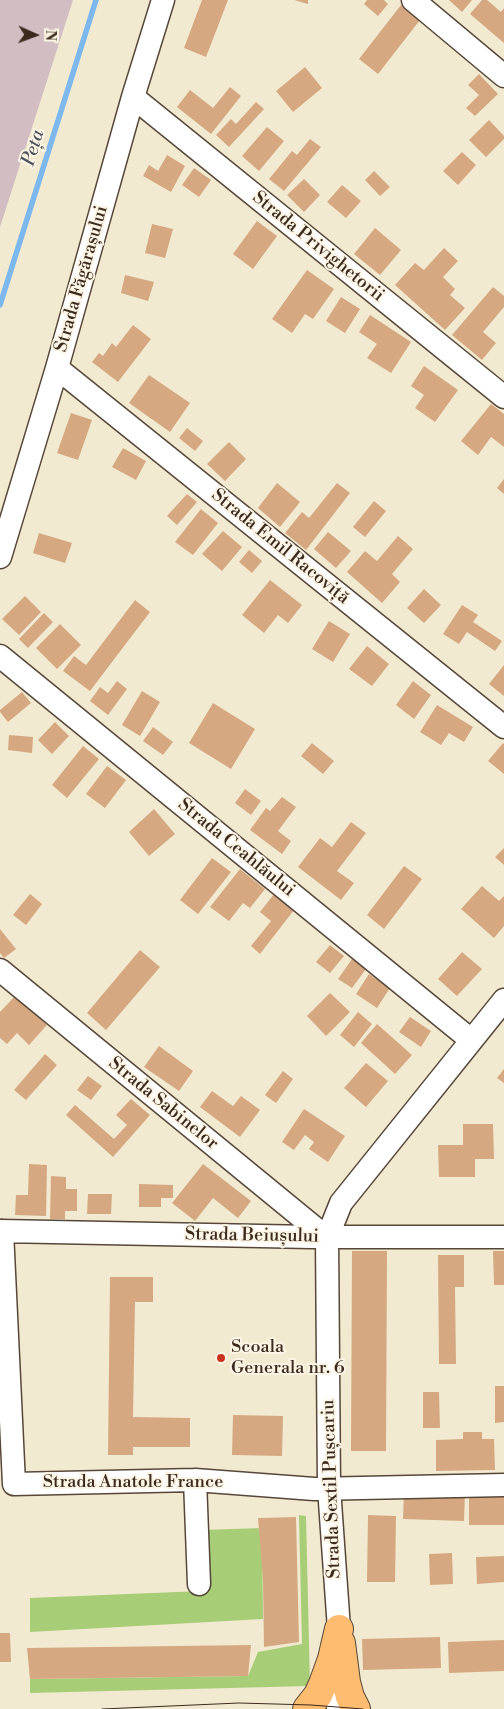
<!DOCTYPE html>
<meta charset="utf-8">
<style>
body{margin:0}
#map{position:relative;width:504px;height:1709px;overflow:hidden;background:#f2ead0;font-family:"Libre Bodoni",serif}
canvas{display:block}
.north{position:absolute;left:10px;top:10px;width:50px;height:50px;-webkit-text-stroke:4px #fcf5e5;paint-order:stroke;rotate:92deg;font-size:14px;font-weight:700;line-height:20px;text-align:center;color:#3b2a1e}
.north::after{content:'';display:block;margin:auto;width:18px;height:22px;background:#3b2a1e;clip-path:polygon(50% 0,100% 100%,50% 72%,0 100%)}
</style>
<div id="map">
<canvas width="504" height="1709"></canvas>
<div class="north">N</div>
</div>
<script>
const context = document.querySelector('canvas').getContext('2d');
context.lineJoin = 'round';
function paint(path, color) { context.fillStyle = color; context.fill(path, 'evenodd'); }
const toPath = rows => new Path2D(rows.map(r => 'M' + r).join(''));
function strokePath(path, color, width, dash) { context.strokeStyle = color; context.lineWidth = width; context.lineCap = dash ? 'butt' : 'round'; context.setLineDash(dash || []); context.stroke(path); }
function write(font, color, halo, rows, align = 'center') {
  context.font = font + ' "Libre Bodoni",serif'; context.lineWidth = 4; context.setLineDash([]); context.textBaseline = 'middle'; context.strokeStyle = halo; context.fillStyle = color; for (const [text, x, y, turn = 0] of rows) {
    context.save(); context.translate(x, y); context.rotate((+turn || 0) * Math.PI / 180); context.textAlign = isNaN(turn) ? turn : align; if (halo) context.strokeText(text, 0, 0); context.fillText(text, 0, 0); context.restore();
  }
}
paint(toPath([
 [0,0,73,0,0,227]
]), '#d2bec2');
paint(toPath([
 [299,1515,306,1516,310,1686,30,1693,30,1679,248,1676,258,1652,302,1644],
 [262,1528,263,1619,30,1632,30,1598,202,1591,201,1530]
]), '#a7cd77');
strokePath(toPath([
 [0,305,96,0]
]), '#7cb7ee', 5.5);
paint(toPath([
 [202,0,228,0,206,57,184,48],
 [294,0,308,0,308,4],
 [367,0,384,0,388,4,378,16,364,4],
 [449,0,472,0,462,12],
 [482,0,487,0,501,12,504,8,504,43,470,14],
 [401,5,420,20,378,74,359,59],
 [305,67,322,88,293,112,276,91],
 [479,74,498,94,475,116,466,108,479,95,468,85],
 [230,87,241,96,211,134,177,107,190,90,213,108],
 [256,102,264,109,229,147,216,135,231,119,236,124],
 [489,120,504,136,504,139,486,157,469,140],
 [267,127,284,141,259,171,242,156],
 [310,139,321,147,284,191,269,179,292,151,297,155],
 [462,152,476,165,458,185,443,171],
 [167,155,185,166,171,192,143,176,149,165,158,171],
 [194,168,211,180,199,197,182,185],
 [374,171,390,187,380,196,365,180],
 [304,179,320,195,304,212,287,195],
 [342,185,361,201,346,218,327,202],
 [257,221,277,236,253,269,233,254],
 [152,224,173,229,165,258,145,253],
 [375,228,401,250,380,275,354,254],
 [444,248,458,261,443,277,455,289,450,295,465,308,445,330,395,285,415,263,424,270],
 [307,270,334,289,313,319,305,314,292,333,272,319],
 [125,275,154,282,148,301,121,293],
 [493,287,504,296,504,307,483,332,496,343,482,360,452,335],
 [341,297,360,309,345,333,326,321],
 [370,315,411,342,391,373,367,358,377,344,359,332],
 [133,325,151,339,118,382,92,362,99,353,103,356,112,343,116,347],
 [424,366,458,390,435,422,415,408,424,395,411,386],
 [149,375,190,403,170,432,129,403],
 [491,404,504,414,504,447,491,437,478,455,461,441],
 [71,413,92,420,78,460,57,453],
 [187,428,203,441,195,451,179,438],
 [229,442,246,459,225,481,207,464],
 [123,448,146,461,136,480,112,467],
 [504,479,504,494,497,488],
 [277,483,300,502,280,527,258,508],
 [337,483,350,493,306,550,285,533,302,512,309,518],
 [187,494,197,502,177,525,167,516],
 [374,501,386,511,365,537,353,527],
 [201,509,218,523,193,555,175,542],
 [223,531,242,547,222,571,202,554],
 [328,532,351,551,336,568,314,549],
 [39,533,72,543,65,563,33,553],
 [398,536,413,549,392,574,400,582,382,603,347,572,365,551,377,561],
 [249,550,262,561,252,573,239,562],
 [270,580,302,605,288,623,278,615,264,633,242,615],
 [424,589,441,605,424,623,407,608],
 [25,596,41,612,19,635,2,619],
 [135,600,150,612,90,691,63,671,74,656,86,665],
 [462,605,478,615,473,622,502,641,495,651,467,632,459,644,443,634],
 [44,613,53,622,28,648,19,639],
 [329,621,350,634,333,662,312,649],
 [60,624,81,645,57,669,36,648],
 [367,646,389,664,372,686,349,669],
 [504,665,504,696,489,684],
 [117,681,127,689,108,715,90,701,100,687,108,693],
 [413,681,431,695,414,719,396,705],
 [142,691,160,702,140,736,122,725],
 [22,692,31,703,8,722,0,712,0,710],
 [213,703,255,729,231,769,189,743],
 [437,705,473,727,464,742,449,733,441,745,420,732],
 [55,722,69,736,52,754,38,740],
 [153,727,173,742,163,755,143,741],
 [9,735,33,737,32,753,8,750],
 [312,743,334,761,323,774,301,756],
 [503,743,504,744,504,774,488,761],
 [83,746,99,759,67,798,52,785],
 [107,766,126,780,105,808,86,794],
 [245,789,261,801,251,815,235,803],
 [282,797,296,807,278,831,291,841,282,854,250,830,266,808,270,811],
 [154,809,175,834,149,856,129,832],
 [351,822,366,833,337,871,354,883,341,900,298,867,320,838,332,847],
 [504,848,504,865,495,857],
 [212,858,231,872,198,914,180,900],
 [404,866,422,879,384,929,367,915],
 [240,869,265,889,250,908,243,903,229,921,210,907],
 [482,886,499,901,504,896,504,926,494,938,461,909],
 [30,894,42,904,26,925,13,915],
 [274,894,294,910,260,954,251,946,271,921,260,912],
 [0,929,16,949,4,958,0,953],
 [330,945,344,956,330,973,316,962],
 [140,950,160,967,106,1030,87,1013],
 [462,952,482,969,457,996,438,979],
 [352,959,366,969,352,988,338,979],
 [369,974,390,988,377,1008,356,994],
 [330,993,350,1012,326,1036,307,1016],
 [16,995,47,1025,29,1045,17,1033,7,1044,0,1038,0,1012],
 [358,1012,372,1024,354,1047,340,1035],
 [410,1017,431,1031,421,1047,399,1032],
 [377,1024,412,1055,395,1074,361,1043],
 [159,1046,193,1071,179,1091,144,1067],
 [45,1054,57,1065,26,1100,14,1090],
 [366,1063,388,1081,366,1107,344,1088],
 [504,1069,504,1083,497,1078],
 [283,1071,293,1079,276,1103,265,1095],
 [88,1076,102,1086,91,1100,77,1090],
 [212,1091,233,1106,241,1096,260,1110,240,1137,200,1107],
 [131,1099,150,1115,113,1157,66,1115,75,1105,114,1139,127,1125,116,1115],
 [304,1109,345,1136,328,1162,309,1149,314,1142,305,1135,294,1150,282,1142],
 [463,1124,493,1124,494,1159,475,1159,475,1177,439,1177,438,1145,463,1145],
 [29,1164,47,1165,46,1216,15,1215,16,1195,28,1195],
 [203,1164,251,1201,238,1218,213,1198,195,1221,172,1203],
 [51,1176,66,1177,66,1189,77,1189,77,1211,65,1211,65,1219,50,1219],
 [139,1184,173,1185,173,1198,161,1198,161,1207,139,1207],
 [88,1194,112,1194,111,1214,87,1214],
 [352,1251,387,1251,386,1451,351,1451],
 [493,1251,504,1251,504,1285,494,1285],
 [438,1255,464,1255,464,1287,455,1287,456,1364,439,1364],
 [110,1277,153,1277,153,1302,135,1302,133,1417,190,1418,190,1447,133,1447,133,1455,108,1455],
 [495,1386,504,1386,504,1422,495,1423],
 [423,1392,439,1392,440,1428,423,1428],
 [233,1415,283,1416,282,1456,232,1455],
 [463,1432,482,1432,482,1439,494,1439,495,1470,436,1471,436,1440,463,1439],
 [404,1491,465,1493,464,1521,403,1519],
 [469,1494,504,1494,504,1525,469,1525],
 [368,1515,396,1516,395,1582,367,1582],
 [296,1517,299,1642,264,1647,263,1580,258,1518],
 [452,1553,453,1584,430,1585,429,1554],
 [504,1556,504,1582,477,1584,476,1557],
 [0,1633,10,1633,11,1662,0,1662],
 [440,1637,441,1668,363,1670,362,1639],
 [504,1640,504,1671,449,1673,448,1642],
 [251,1645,248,1676,30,1679,27,1648]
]), '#d5a881');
const minor = toPath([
 [413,0,504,76],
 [133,97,504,397],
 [57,368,504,727],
 [0,557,57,368,133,97,163,0],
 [0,656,471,1040],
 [0,970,327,1238],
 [0,1231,312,1237,504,1237],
 [2,1231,14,1484,195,1480,314,1489,504,1485],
 [195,1480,199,1584],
 [338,1709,339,1629,329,1488,327,1238,341,1203,504,1000]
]);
const major = toPath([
 [341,1643,346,1682,350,1697,356,1709],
 [307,1709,318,1695,323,1684,332,1659,339,1629]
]);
strokePath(minor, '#564739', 25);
strokePath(major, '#564739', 30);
strokePath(minor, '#fff', 22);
strokePath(major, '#febc70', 28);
strokePath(toPath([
 [102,1709,239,1703,311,1705,363,1709]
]), '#3b2a1e', 1);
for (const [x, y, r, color] of [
 [221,1358,5,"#c8321e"]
]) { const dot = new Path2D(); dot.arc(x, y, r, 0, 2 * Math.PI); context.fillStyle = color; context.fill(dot); strokePath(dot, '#fcf5e5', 2); }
write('18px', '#3b2a1e', '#fcf5e5', [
 ["Strada Privighetorii",318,247,39],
 ["Strada Făgărașului",82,279,-74],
 ["Strada Emil Racoviță",280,547,39],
 ["Strada Ceahlăului",236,848,39],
 ["Strada Sabinelor",163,1104,39],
 ["Strada Beiușului",252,1236,1],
 ["Strada Anatole France",133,1483],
 ["Strada Sextil Pușcariu",332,1489,-92]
]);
write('18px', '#3b2a1e', '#fcf5e5', [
 ["Scoala",231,1348],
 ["Generala nr. 6",231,1369]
], 'left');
write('italic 19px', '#4e545c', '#fcf5e5', [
 ["Peța",34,148,-73]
]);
</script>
